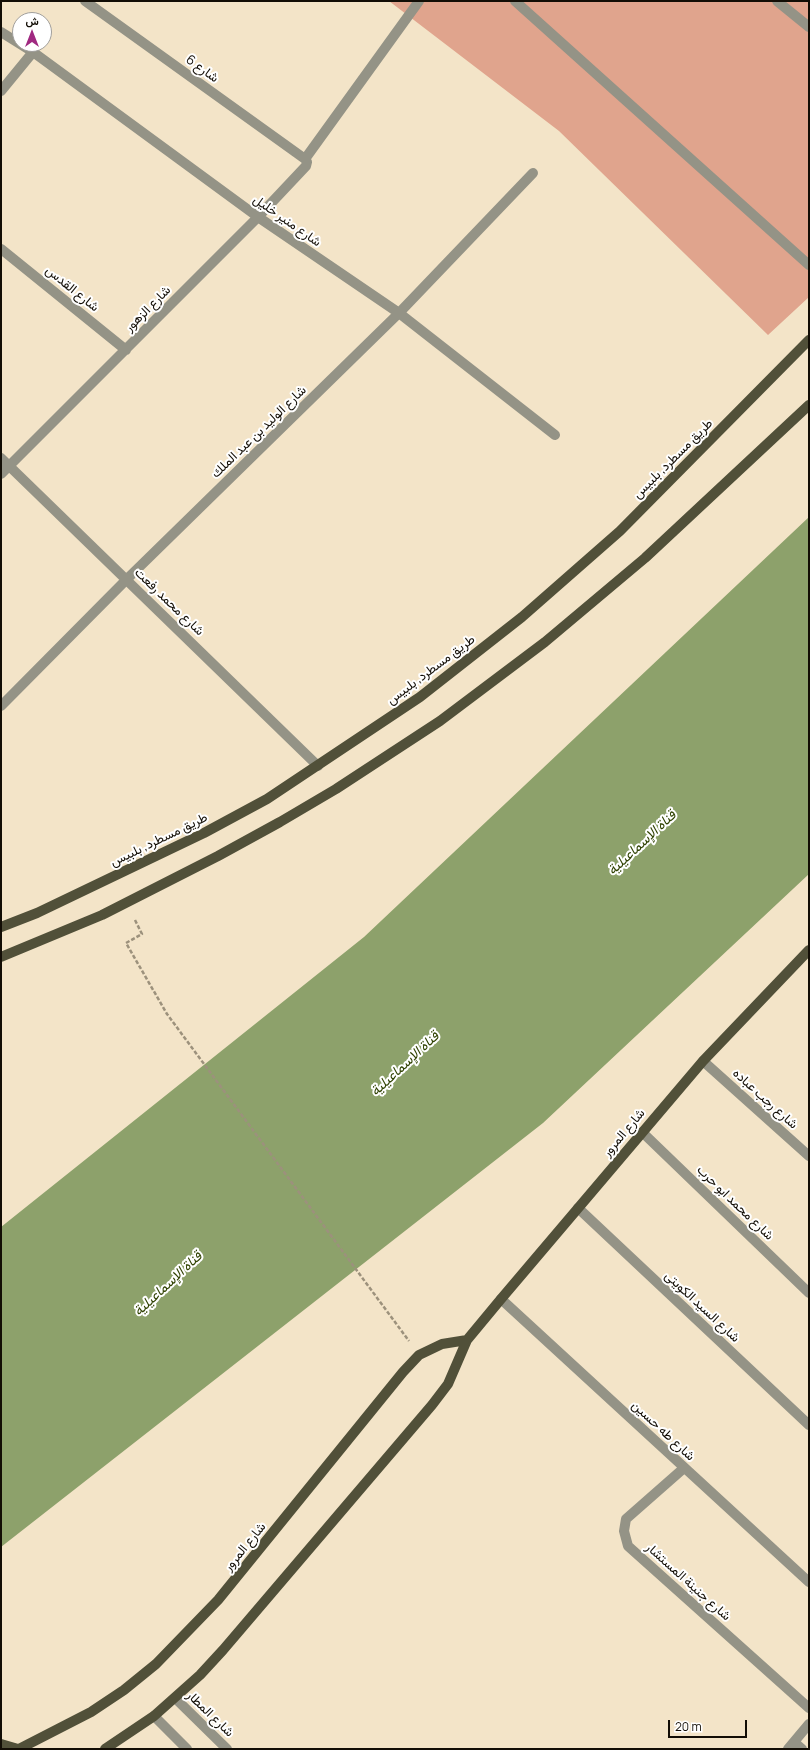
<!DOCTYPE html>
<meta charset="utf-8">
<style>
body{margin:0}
#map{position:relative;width:810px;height:1750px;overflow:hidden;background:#f3e4c8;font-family:Manrope,Vazirmatn,sans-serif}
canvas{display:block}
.frame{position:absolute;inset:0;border:2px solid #120d05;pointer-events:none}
.north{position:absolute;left:12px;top:12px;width:40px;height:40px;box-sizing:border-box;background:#fff;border:1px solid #a09e9b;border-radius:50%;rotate:0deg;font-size:11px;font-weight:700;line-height:16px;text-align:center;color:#120d05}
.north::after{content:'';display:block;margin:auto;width:14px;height:18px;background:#a02981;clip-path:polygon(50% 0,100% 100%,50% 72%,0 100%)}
.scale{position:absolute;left:668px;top:1720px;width:79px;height:18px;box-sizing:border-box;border:2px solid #120d05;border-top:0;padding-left:5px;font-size:12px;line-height:14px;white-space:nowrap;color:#120d05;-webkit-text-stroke:3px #fff;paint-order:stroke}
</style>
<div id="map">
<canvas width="810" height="1750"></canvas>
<div class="frame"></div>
<div class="north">ش</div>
<div class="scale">20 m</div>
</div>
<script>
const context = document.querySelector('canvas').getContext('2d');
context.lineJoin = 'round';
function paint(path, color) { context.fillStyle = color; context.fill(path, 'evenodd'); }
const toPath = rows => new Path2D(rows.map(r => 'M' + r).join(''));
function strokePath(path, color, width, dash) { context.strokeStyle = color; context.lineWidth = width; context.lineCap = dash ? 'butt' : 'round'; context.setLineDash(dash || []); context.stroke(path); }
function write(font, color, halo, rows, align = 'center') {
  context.font = font + ' Manrope,Vazirmatn,sans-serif'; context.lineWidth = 4; context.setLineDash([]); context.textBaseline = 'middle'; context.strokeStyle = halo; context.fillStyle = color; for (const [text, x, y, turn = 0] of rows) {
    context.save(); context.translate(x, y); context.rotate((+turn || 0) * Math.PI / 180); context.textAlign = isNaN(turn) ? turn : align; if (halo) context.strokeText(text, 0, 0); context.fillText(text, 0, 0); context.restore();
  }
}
paint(toPath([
 [389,1,809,1,809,297,768,335,559,131]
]), '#e0a48d');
paint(toPath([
 [809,517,809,874,543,1123,1,1547,1,1227,364,937]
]), '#8da16b');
strokePath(toPath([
 [135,920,142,934,126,943,167,1014,409,1341]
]), '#9c917c', 2.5, [4, 2]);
strokePath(toPath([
 [85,1,305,159],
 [515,1,809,265],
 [777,1,809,27],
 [1,32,33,52,258,217,399,313,555,435],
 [1,91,33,52],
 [305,159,419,1],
 [1,249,126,350],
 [1,458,318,766],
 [1,474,258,217,306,166,307,162,305,159],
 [1,706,127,579,399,313,533,173],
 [703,1061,809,1156],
 [642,1132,809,1293],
 [578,1208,809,1425],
 [501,1299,809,1582],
 [684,1468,626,1519,624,1531,628,1546,809,1708],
 [175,1698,227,1749],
 [154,1716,187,1749],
 [794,1742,802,1749],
 [788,1749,809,1724]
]), '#949386', 10);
strokePath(toPath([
 [1,927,37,913,204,833,267,799,420,697,522,617,620,531,809,340],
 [1,957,102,915,218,856,280,822,336,789,440,721,545,642,645,558,809,405],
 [1,1744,18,1749],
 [19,1749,91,1712,124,1690,156,1664,218,1600,403,1372,419,1355,442,1344,467,1340],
 [105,1749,154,1716,200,1675,223,1650,432,1405,448,1384,467,1340,501,1299,703,1061,809,950]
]), '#515039', 10);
write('13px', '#120d05', '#fff', [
 ["شارع 6",202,69,36],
 ["شارع منير خليل",287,221,35],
 ["شارع القدس",72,289,39],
 ["شارع الزهور",148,309,-45],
 ["شارع الوليد بن عبد الملك",259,432,-44],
 ["طريق مسطرد, بلبيس",673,459,-45],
 ["شارع محمد رفعت",169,602,44],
 ["طريق مسطرد, بلبيس",431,670,-37],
 ["طريق مسطرد, بلبيس",159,840,-26],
 ["شارع رجب عباده",765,1099,42],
 ["شارع المرور",624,1133,-50],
 ["شارع محمد ابو حرب",735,1203,44],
 ["شارع السيد الكويتى",702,1307,43],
 ["شارع طه حسين",663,1431,43],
 ["شارع المرور",245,1547,-51],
 ["شارع جنينة المستشار",688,1582,42],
 ["شارع المطار",210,1714,44]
]);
write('italic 14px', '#2f4101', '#fff', [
 ["قناة الإسماعيلية",642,843,-43],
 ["قناة الإسماعيلية",405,1064,-43],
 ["قناة الإسماعيلية",168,1284,-43]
]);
</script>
